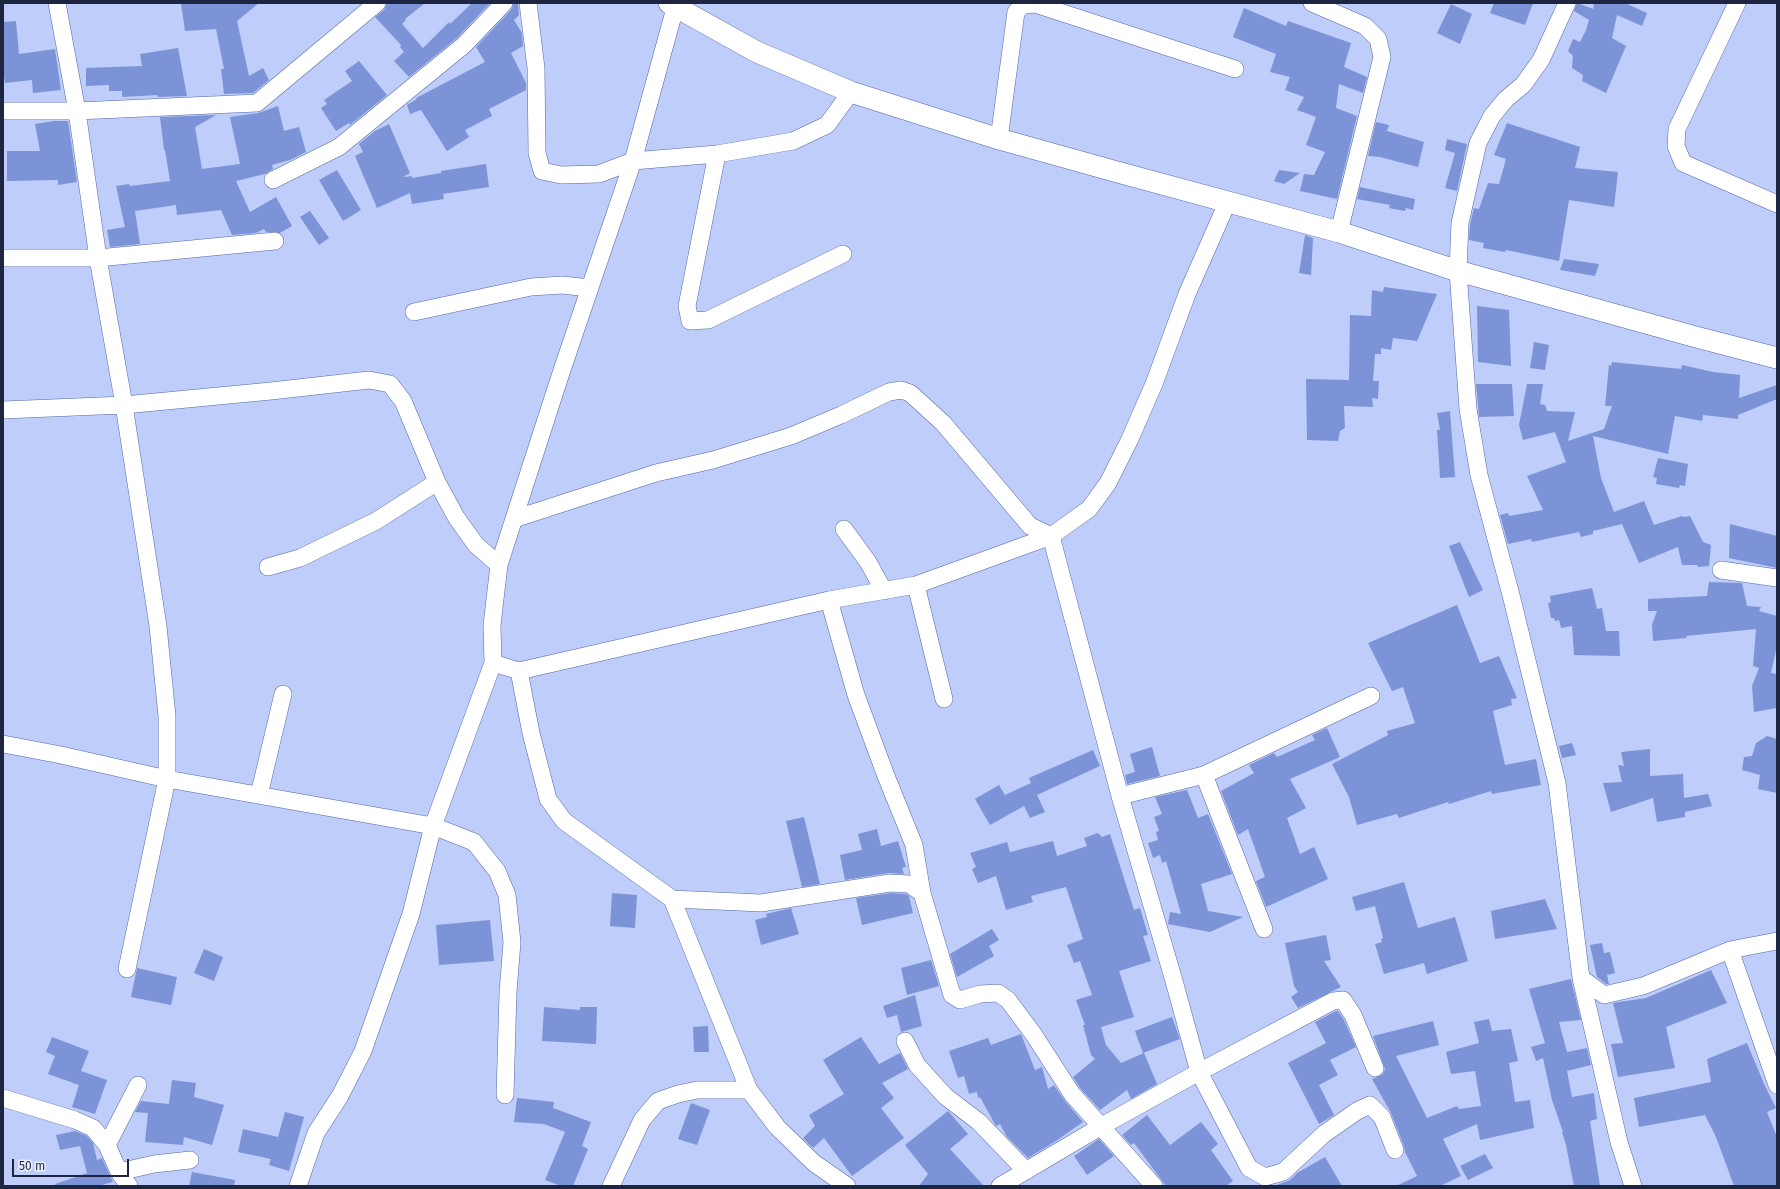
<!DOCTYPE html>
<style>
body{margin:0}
#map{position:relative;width:1780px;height:1189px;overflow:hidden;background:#becdf9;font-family:"Fira Sans",sans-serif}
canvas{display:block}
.frame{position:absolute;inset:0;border:4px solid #1d2541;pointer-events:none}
.scale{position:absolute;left:12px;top:1159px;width:117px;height:18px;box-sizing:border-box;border:2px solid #1d2541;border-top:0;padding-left:5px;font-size:12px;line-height:14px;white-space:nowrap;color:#1d2541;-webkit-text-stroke:3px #e9effe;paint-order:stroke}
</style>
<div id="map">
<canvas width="1780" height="1189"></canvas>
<div class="frame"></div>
<div class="scale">50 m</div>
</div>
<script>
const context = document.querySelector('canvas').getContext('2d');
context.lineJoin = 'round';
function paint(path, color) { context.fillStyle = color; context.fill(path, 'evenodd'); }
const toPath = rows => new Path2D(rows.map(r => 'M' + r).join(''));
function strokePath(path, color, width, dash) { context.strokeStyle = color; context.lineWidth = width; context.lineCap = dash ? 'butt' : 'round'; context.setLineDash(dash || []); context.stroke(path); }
paint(toPath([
 [188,3,259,3,237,21,249,76,263,68,269,80,253,93,224,94,221,69,224,69,216,29,185,31,181,4],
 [387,3,425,3,405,19,406,20,402,24,423,48,449,22,450,24,472,3,490,3,457,38,409,77,394,61,404,52,400,47,401,45,375,17,384,10],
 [514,3,518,4,519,15,514,20,522,33,523,46,511,53,526,83,526,90,489,109,492,116,465,130,469,137,447,151,421,110,410,114,407,105,417,99,416,98,485,62,476,47,511,10],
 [1494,3,1533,3,1525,25,1490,13],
 [1577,3,1593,9,1594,4,1591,3,1625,3,1647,13,1642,26,1617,15,1612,38,1626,46,1606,93,1582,81,1583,75,1572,68,1573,56,1568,51,1573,39,1580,42,1586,30,1589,20,1574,11],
 [1451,4,1472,14,1460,44,1437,33],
 [1244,8,1286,26,1288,21,1351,43,1344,67,1367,77,1363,93,1339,84,1336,108,1357,116,1337,199,1300,191,1304,174,1314,175,1325,152,1306,145,1316,117,1297,110,1304,97,1285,90,1290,77,1270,72,1276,54,1233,37],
 [16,21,19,54,55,49,61,90,33,93,32,80,5,83,3,68,3,22],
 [178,48,187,96,158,97,157,95,122,97,122,91,109,91,109,85,86,86,86,68,142,66,140,54],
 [359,61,387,95,350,125,349,123,336,131,321,108,327,104,324,100,352,81,345,71],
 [278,106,284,131,299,127,306,152,290,160,272,165,273,169,265,174,236,181,250,212,276,197,292,226,280,233,266,232,264,229,256,233,232,235,221,210,177,215,176,205,135,211,140,244,110,247,107,230,125,227,116,186,129,184,130,186,170,181,165,150,164,150,160,117,216,115,195,127,202,169,240,164,230,117,258,113],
 [54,121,68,121,77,182,58,185,58,180,7,181,7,151,40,151,35,124],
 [1376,122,1389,125,1387,131,1424,142,1418,167,1380,157,1368,156],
 [1507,123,1580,147,1575,168,1618,172,1614,207,1569,200,1559,261,1506,250,1505,252,1483,248,1484,243,1469,240,1470,224,1474,208,1479,209,1488,183,1499,184,1506,159,1494,155],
 [389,124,410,173,403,177,412,176,412,178,441,173,441,171,486,164,489,187,443,194,444,199,412,204,410,193,377,208,355,156,363,152,359,144,375,131],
 [1447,139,1467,144,1457,191,1445,188,1455,153,1445,150],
 [337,170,361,210,343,221,319,180],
 [1279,170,1300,173,1284,184,1274,181],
 [1360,187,1415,199,1413,210,1406,208,1405,211,1389,208,1390,205,1357,199],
 [310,211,329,238,319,245,300,217],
 [1305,235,1313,238,1311,275,1299,273],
 [1564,259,1599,264,1595,276,1560,270],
 [1384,287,1437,294,1417,341,1393,338,1391,350,1381,348,1381,354,1375,354,1373,381,1379,381,1378,399,1372,398,1373,407,1344,406,1345,428,1340,431,1338,441,1307,440,1306,379,1349,380,1350,315,1371,316,1372,290,1383,292],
 [1477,306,1509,310,1511,366,1478,362],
 [1534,342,1549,345,1545,370,1530,368],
 [1612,362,1681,369,1682,365,1713,372,1740,375,1739,398,1777,385,1777,399,1738,415,1738,419,1703,415,1702,421,1675,416,1668,454,1593,436,1601,478,1614,512,1644,501,1654,525,1682,516,1684,517,1690,516,1703,542,1711,545,1709,566,1698,567,1697,565,1682,565,1678,547,1639,563,1622,524,1593,531,1593,534,1581,537,1579,532,1532,542,1531,539,1508,544,1500,515,1508,513,1509,516,1543,510,1527,476,1566,462,1555,432,1523,440,1519,425,1527,384,1543,384,1540,404,1545,405,1547,411,1575,412,1568,441,1604,429,1612,406,1605,406,1609,365,1611,366],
 [1476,384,1512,384,1514,416,1479,417],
 [1450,411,1455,477,1440,478,1437,430,1440,430,1437,413],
 [1658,458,1688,464,1685,486,1680,485,1679,488,1656,484,1657,478,1653,477],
 [1730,524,1777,536,1777,568,1729,558],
 [1460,542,1483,590,1469,597,1449,546],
 [1709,582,1742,583,1747,606,1761,607,1759,611,1777,616,1777,646,1771,673,1777,674,1777,708,1754,712,1752,686,1759,668,1753,666,1756,629,1686,636,1687,638,1653,641,1652,625,1657,611,1648,611,1648,599,1707,596],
 [1592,588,1597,609,1602,608,1606,631,1619,631,1620,656,1574,655,1572,626,1561,628,1559,620,1555,621,1554,618,1551,618,1548,603,1551,602,1550,596],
 [1457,605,1480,663,1499,656,1517,698,1511,699,1512,705,1493,711,1505,765,1536,759,1541,785,1492,794,1491,791,1449,804,1448,802,1399,818,1397,814,1357,825,1349,797,1332,764,1388,735,1387,731,1415,723,1403,687,1392,691,1368,643],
 [1327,728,1340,757,1290,779,1306,808,1287,818,1300,854,1314,847,1328,879,1266,907,1256,881,1265,877,1248,829,1238,835,1221,791,1254,773,1249,765,1274,753,1277,757,1315,740,1312,735],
 [1767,736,1777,739,1777,793,1758,789,1760,775,1742,770,1744,757,1752,756,1756,743],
 [1572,743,1576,755,1562,758,1559,746],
 [1152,747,1160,776,1127,784,1125,775,1135,772,1130,754],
 [1650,749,1650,776,1683,774,1684,798,1708,794,1712,806,1685,812,1685,817,1657,822,1653,798,1611,812,1603,783,1622,782,1618,765,1624,766,1621,752],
 [1093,750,1100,766,1037,795,1045,812,1030,818,1024,806,990,825,975,799,999,785,1005,795,1031,783,1029,778],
 [1187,790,1198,818,1208,814,1232,874,1201,884,1208,911,1243,917,1210,932,1168,924,1170,912,1181,914,1166,861,1162,863,1160,855,1153,858,1148,843,1158,840,1156,832,1159,831,1154,817,1162,814,1155,797],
 [804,817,820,884,802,887,786,821],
 [877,829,881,846,898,841,906,867,902,868,904,874,889,873,845,880,840,855,862,850,858,834],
 [1098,833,1102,837,1110,834,1134,910,1140,908,1148,935,1143,936,1151,961,1119,971,1134,1017,1101,1027,1106,1045,1121,1063,1144,1053,1157,1084,1131,1099,1127,1090,1100,1110,1080,1088,1073,1077,1095,1059,1091,1055,1083,1025,1085,1025,1076,1000,1092,995,1080,961,1074,963,1067,945,1083,939,1066,887,1031,896,1033,902,1006,910,996,876,978,883,972,869,976,867,970,853,1007,842,1010,852,1053,841,1057,856,1087,846,1084,838],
 [1404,882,1418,928,1455,917,1468,961,1427,974,1424,963,1384,974,1375,944,1382,942,1381,939,1383,938,1375,906,1356,911,1352,897],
 [612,893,637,895,635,928,610,926],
 [891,893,906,894,909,896,913,913,862,925,856,898],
 [1545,899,1557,929,1495,939,1491,911],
 [791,908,799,934,761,945,755,920,767,917,766,914],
 [490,920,494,961,439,965,436,925],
 [992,929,999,940,989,946,994,956,957,977,950,954],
 [1326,935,1331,960,1324,961,1341,987,1298,1008,1291,997,1298,992,1294,986,1285,943],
 [1602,943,1604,953,1610,952,1615,973,1607,975,1609,984,1606,984,1597,977,1590,945],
 [204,949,223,957,214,981,194,973],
 [931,960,939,986,907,995,901,968],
 [137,968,177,977,171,1005,131,997],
 [1711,970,1727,1003,1666,1027,1675,1068,1618,1077,1611,1044,1623,1043,1613,1003,1646,998],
 [1571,979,1581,1020,1559,1022,1567,1052,1587,1048,1591,1065,1567,1071,1572,1097,1594,1093,1597,1119,1590,1121,1600,1186,1574,1186,1566,1145,1562,1132,1563,1132,1552,1100,1543,1058,1536,1061,1531,1047,1545,1043,1529,989],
 [915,995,922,1026,901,1032,897,1015,887,1018,883,1006],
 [544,1007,580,1010,580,1007,597,1007,596,1044,542,1041],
 [1336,1011,1338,1011,1344,1020,1356,1047,1330,1060,1338,1075,1319,1085,1334,1115,1319,1124,1288,1063,1326,1043,1315,1022],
 [1172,1017,1180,1039,1143,1053,1135,1031],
 [1489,1019,1492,1031,1511,1029,1518,1061,1509,1063,1515,1102,1530,1100,1534,1128,1480,1140,1477,1124,1443,1139,1461,1176,1440,1186,1396,1186,1417,1176,1405,1152,1404,1146,1391,1113,1372,1079,1383,1074,1385,1069,1373,1036,1433,1021,1439,1045,1396,1056,1427,1118,1457,1106,1459,1109,1481,1106,1475,1071,1451,1074,1446,1052,1479,1043,1474,1022],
 [708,1026,709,1052,694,1052,693,1027],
 [1021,1034,1035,1070,1042,1067,1048,1089,1054,1085,1065,1101,1083,1122,1056,1141,1028,1158,1007,1137,1000,1124,996,1126,980,1097,978,1098,977,1092,969,1094,964,1076,958,1078,949,1051,988,1038,991,1045],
 [52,1037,89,1051,81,1071,107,1080,95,1114,72,1107,79,1085,48,1074,55,1056,46,1052],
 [861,1037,879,1064,900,1053,908,1069,882,1083,894,1098,881,1108,904,1138,852,1176,824,1138,813,1148,803,1138,815,1126,809,1115,844,1094,823,1060],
 [1747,1043,1765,1086,1776,1108,1767,1112,1777,1137,1777,1186,1734,1186,1716,1137,1705,1115,1639,1127,1634,1098,1711,1082,1707,1059],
 [172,1080,196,1083,194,1097,224,1105,212,1145,184,1137,183,1145,145,1142,148,1113,135,1112,141,1101,169,1104],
 [517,1098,554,1102,553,1108,591,1122,582,1146,588,1149,573,1186,561,1186,545,1180,565,1132,544,1124,514,1122],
 [691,1103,710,1110,697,1145,678,1139],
 [948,1111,968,1134,950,1149,984,1186,919,1186,928,1174,905,1145],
 [285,1112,304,1117,289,1171,269,1165,271,1159,238,1152,243,1129,278,1137],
 [1147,1115,1170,1145,1201,1122,1218,1144,1211,1150,1233,1181,1226,1186,1166,1186,1134,1143,1131,1145,1122,1135],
 [75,1131,87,1136,93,1143,97,1160,102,1158,113,1182,98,1186,56,1186,55,1184,87,1173,80,1146,60,1150,56,1135],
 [1099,1139,1114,1156,1087,1175,1074,1156],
 [1485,1154,1493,1168,1468,1180,1460,1166],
 [1325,1157,1342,1186,1274,1186,1290,1180,1297,1173],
 [192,1172,235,1180,234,1186,189,1186]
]), '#7c93d7');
const minor = toPath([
 [57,3,77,111,98,258,124,405,158,626,167,716,167,779,127,969],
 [528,3,536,68,537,153,542,171,561,175,599,174,633,161,717,154,793,141,827,125,851,92],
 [1312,3,1365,26,1378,39,1382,57,1339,232],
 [1567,3,1541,60,1523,85,1506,99,1492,116,1478,143,1460,223,1458,271,1468,409,1479,475,1511,595,1557,783,1581,978,1619,1142,1633,1186],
 [1737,3,1677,129,1676,146,1683,163,1777,204],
 [3,111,77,111,257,103,377,3],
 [999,139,1016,12,1023,5,1035,4,1235,69],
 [717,154,687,306,690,321,708,320,843,254],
 [273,180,339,147,464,45,504,3],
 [3,258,98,258,275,241],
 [414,312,531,287,562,285,590,288],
 [3,410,124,405,271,391,369,380,390,384,403,401,437,482,456,517,476,545,499,565],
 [514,519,656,473,713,460,791,436,841,415,889,392,901,390,910,393,943,423,1030,526,1051,536,1120,796,1174,981,1199,1072,1249,1168,1265,1177,1283,1172,1324,1134,1357,1111,1370,1105,1382,1117,1395,1150],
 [844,529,868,562,884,591],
 [268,567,300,558,376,521,437,482],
 [1721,570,1777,578],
 [916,585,944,699],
 [829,600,856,695,886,776,914,845,922,893],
 [493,663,519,671,829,600,916,585,1051,536,1089,509,1108,483,1129,441,1154,384,1187,294,1228,201],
 [519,671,531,733,548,799,564,821,672,899,749,1090,777,1127,814,1163,847,1186],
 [3,744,61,755,167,779,433,826,474,842,497,871,507,895,512,942,508,992,505,1095],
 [1204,775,1264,929],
 [259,795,283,694],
 [1120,796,1204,775,1371,696],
 [672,899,761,903,890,883,909,884,922,893,952,995,960,1000,980,994,998,993,1008,1000,1034,1035,1072,1094,1154,1186],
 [1730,950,1777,1085],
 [1581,978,1604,995,1643,986,1730,950,1777,941],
 [905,1041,917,1065,945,1096,979,1122,1026,1171],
 [3,1098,75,1120,93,1128,107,1145,119,1172,129,1186],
 [107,1145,138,1085],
 [119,1172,154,1164,190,1160],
 [298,1186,316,1133,340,1096,363,1051,411,914,433,826,493,663,492,625,499,565,561,373,633,161,675,8],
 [611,1186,642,1120,658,1101,678,1094,697,1090,749,1090],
 [1000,1186,1100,1127,1199,1072,1333,1001,1343,1000,1353,1015,1375,1068]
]);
const tertiary = toPath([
 [669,3,757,52,851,92,999,139,1121,173,1339,232,1458,271,1696,337,1777,358]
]);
strokePath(minor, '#5367a8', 18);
strokePath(tertiary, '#5367a8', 22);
strokePath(minor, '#fff', 17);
strokePath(tertiary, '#fff', 21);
</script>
